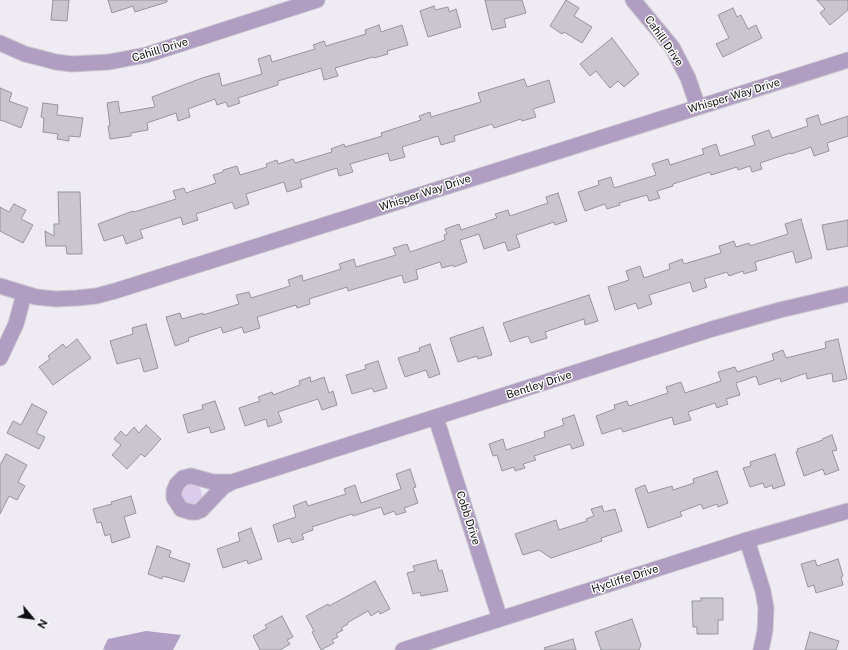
<!DOCTYPE html>
<style>
body{margin:0}
#map{position:relative;width:848px;height:650px;overflow:hidden;background:#eeebf3;font-family:"Public Sans",sans-serif}
canvas{display:block}
.north{position:absolute;left:12px;top:598px;width:40px;height:40px;-webkit-text-stroke:3px #fff;paint-order:stroke;rotate:119deg;font-size:11px;font-weight:700;line-height:16px;text-align:center;color:#0e0d10}
.north::after{content:'';display:block;margin:auto;width:14px;height:18px;background:#0e0d10;clip-path:polygon(50% 0,100% 100%,50% 72%,0 100%)}
</style>
<div id="map">
<canvas width="848" height="650"></canvas>
<div class="north">N</div>
</div>
<script>
const context = document.querySelector('canvas').getContext('2d');
context.lineJoin = 'round';
function paint(path, color) { context.fillStyle = color; context.fill(path, 'evenodd'); }
const toPath = rows => new Path2D(rows.map(r => 'M' + r).join(''));
function strokePath(path, color, width, dash) { context.strokeStyle = color; context.lineWidth = width; context.lineCap = dash ? 'butt' : 'round'; context.setLineDash(dash || []); context.stroke(path); }
function write(font, color, halo, rows, align = 'center') {
  context.font = font + ' "Public Sans",sans-serif'; context.lineWidth = 3; context.setLineDash([]); context.textBaseline = 'middle'; context.strokeStyle = halo; context.fillStyle = color; for (const [text, x, y, turn = 0] of rows) {
    context.save(); context.translate(x, y); context.rotate((+turn || 0) * Math.PI / 180); context.textAlign = isNaN(turn) ? turn : align; if (halo) context.strokeText(text, 0, 0); context.fillText(text, 0, 0); context.restore();
  }
}
paint(toPath([
 '182 494a10 10 0 1 1 20 0a10 10 0 1 1-20 0Z'
]), '#dbcbed');
paint(toPath([
 [146,631,181,635,173,650,105,650,103,649,108,639]
]), '#b19fc5');
const building = toPath([
 [53,0,69,0,67,21,51,20,53,0],
 [108,0,167,0,167,2,135,12,133,6,112,13,108,0],
 [485,0,522,0,526,13,504,19,506,27,492,30,485,0],
 [566,0,579,8,574,16,592,27,582,43,564,32,562,34,550,26,566,0],
 [817,0,848,0,848,10,830,25,820,13,825,9,817,0],
 [434,6,435,10,448,7,449,12,456,9,461,27,428,37,420,11,434,6],
 [733,8,737,17,741,15,748,29,756,25,762,38,723,57,716,44,729,38,718,15,733,8],
 [379,25,381,32,402,25,408,45,387,51,388,54,374,58,373,57,335,68,338,76,324,80,321,68,278,81,278,85,238,98,240,103,228,107,226,102,217,105,215,99,188,109,190,117,178,121,176,113,147,123,148,130,131,133,131,136,110,139,108,126,110,126,107,103,118,101,120,113,155,107,152,97,202,78,219,73,222,86,262,74,258,59,270,55,272,62,315,49,313,45,324,41,326,46,366,34,365,30,379,25],
 [612,38,639,74,624,87,618,81,610,88,596,71,590,76,580,64,612,38],
 [524,79,527,87,549,80,555,102,533,109,536,117,522,121,521,119,494,128,492,124,454,136,455,141,441,145,438,136,402,147,405,157,390,161,388,153,350,164,353,172,339,176,337,168,300,180,302,187,287,192,284,182,246,194,249,204,235,209,232,202,196,214,198,220,183,225,181,217,140,230,143,238,126,244,123,235,104,241,98,224,133,211,134,212,176,199,173,191,184,188,186,193,216,183,213,175,223,172,223,170,237,166,240,175,267,167,266,164,277,160,278,164,293,159,295,163,332,152,331,149,344,144,345,147,382,136,381,133,421,120,419,116,430,112,431,117,481,102,478,93,524,79],
 [0,88,12,93,9,101,28,108,21,128,1,120,0,121,0,88],
 [43,103,58,105,57,115,83,118,80,137,69,136,69,141,57,139,58,134,43,132,44,118,41,117,43,103],
 [818,115,821,125,848,116,848,136,827,143,829,151,814,156,811,147,791,154,790,153,760,163,762,169,752,172,750,166,738,170,737,167,711,175,710,172,673,184,673,186,657,191,660,198,649,201,647,195,619,203,620,205,607,209,605,204,585,211,578,192,599,185,598,181,611,177,614,188,656,175,652,164,668,159,670,165,704,154,702,149,716,144,720,156,755,145,752,136,769,130,772,138,808,126,806,119,818,115],
 [58,192,80,192,82,254,67,254,66,246,46,246,45,231,54,236,54,224,59,224,58,192],
 [558,193,567,221,555,225,554,222,516,235,520,247,508,251,505,242,484,249,479,234,460,240,467,262,454,267,453,265,442,268,440,262,416,270,418,279,404,283,402,275,348,291,347,287,309,299,310,304,297,308,296,305,257,317,260,328,244,333,242,327,223,333,221,327,188,338,189,341,175,346,166,317,180,313,182,319,203,313,203,315,239,304,236,295,249,292,251,298,290,286,288,280,302,275,303,281,341,269,339,264,354,259,356,267,396,255,393,248,407,244,410,252,445,240,444,235,447,234,445,229,459,224,461,230,497,218,495,214,508,210,510,216,548,203,546,197,558,193],
 [14,204,26,210,21,219,33,225,23,243,0,231,0,207,9,212,14,204],
 [801,219,812,258,796,263,793,251,755,262,757,270,744,274,743,271,729,276,727,272,704,279,707,287,693,292,690,282,649,295,652,304,638,309,636,303,615,310,608,287,629,280,626,271,640,266,644,278,670,269,669,264,682,259,684,264,721,253,719,246,734,241,736,247,749,243,750,246,788,234,785,224,801,219],
 [848,220,848,246,827,250,822,225,848,220],
 [589,295,598,321,585,325,584,319,545,332,547,338,531,343,528,336,510,342,503,323,589,295],
 [146,324,158,368,144,372,140,358,117,364,110,341,133,334,132,328,146,324],
 [483,327,492,355,478,359,477,356,458,362,450,338,483,327],
 [77,339,91,358,53,385,39,367,50,359,48,356,63,344,66,348,77,339],
 [838,339,847,379,833,382,832,373,807,379,806,373,781,382,780,378,759,385,756,376,736,383,740,395,726,399,728,404,717,408,715,403,688,412,691,420,674,425,672,417,623,432,621,428,602,434,596,416,615,409,614,405,627,401,629,406,668,393,666,387,681,382,685,393,721,381,718,372,735,367,737,372,774,360,772,354,783,350,786,358,826,348,825,342,838,339],
 [430,344,440,374,429,378,426,370,405,377,398,358,420,351,419,348,430,344],
 [378,361,387,388,374,392,372,388,352,394,346,375,366,369,365,365,378,361],
 [310,377,311,382,324,377,329,393,333,391,337,405,322,410,318,399,278,412,282,422,268,427,266,419,245,426,239,408,260,401,258,397,272,392,273,395,300,385,299,381,310,377],
 [215,401,225,429,211,433,209,427,188,433,183,415,203,409,202,405,215,401],
 [32,404,47,412,36,433,45,437,39,449,7,433,13,421,21,425,32,404],
 [574,415,584,445,572,449,570,444,534,456,536,460,523,464,525,468,515,471,514,467,502,471,497,455,493,456,489,444,503,439,506,450,545,437,544,432,564,425,562,419,574,415],
 [146,425,161,439,145,457,141,454,127,469,112,455,121,445,114,439,121,431,126,436,134,427,139,433,146,425],
 [832,435,837,450,832,451,839,470,825,475,823,469,804,476,796,452,798,451,797,449,823,440,822,439,832,435],
 [6,454,27,465,18,482,25,486,17,500,9,496,0,514,0,465,6,454],
 [775,454,785,485,773,489,772,485,765,488,763,483,750,487,743,468,751,466,750,462,775,454],
 [410,469,416,487,413,488,418,503,404,508,406,512,396,515,394,511,384,515,381,507,353,516,352,514,312,527,313,530,302,534,304,539,292,543,290,538,278,542,273,525,296,517,293,506,306,501,308,506,346,494,344,489,355,485,361,503,401,489,396,474,410,469],
 [717,471,728,503,718,507,717,504,703,509,701,504,680,512,682,516,648,528,635,489,645,485,648,493,672,486,673,490,694,483,693,479,717,471],
 [131,496,136,513,124,517,130,537,112,543,110,534,105,536,101,522,97,523,93,509,112,504,111,502,131,496],
 [602,506,604,512,615,509,622,531,601,538,602,541,551,558,539,550,523,555,515,534,556,520,559,530,587,521,586,519,594,516,591,509,602,506],
 [251,528,262,559,248,564,247,560,223,568,217,549,240,541,238,533,251,528],
 [157,546,171,551,169,557,190,564,184,582,163,576,162,579,148,574,157,546],
 [838,559,843,576,841,577,843,585,816,593,814,585,808,587,801,564,815,560,817,566,838,559],
 [436,560,439,571,442,570,448,591,421,596,420,592,413,594,407,573,415,571,413,566,436,560],
 [375,581,390,609,380,614,379,611,371,616,368,611,347,623,348,624,341,628,343,630,336,634,338,637,332,640,334,643,321,650,312,632,314,631,306,616,328,604,329,606,375,581],
 [701,598,723,598,723,620,718,620,718,634,697,634,697,627,693,627,692,601,701,601,701,598],
 [282,616,293,637,287,640,290,644,280,650,260,650,253,636,267,628,265,625,282,616],
 [632,619,641,645,639,650,601,650,595,632,632,619],
 [810,632,839,641,836,650,805,650,810,632],
 [573,639,576,650,545,650,544,648,573,639]
]);
paint(building, '#cac6ce');
strokePath(building, '#97949b', 1);
const minor = toPath([
 [633,0,672,47,688,78,698,107],
 [0,43,25,54,56,62,72,64,109,62,146,55,317,0],
 [0,286,36,297,56,299,77,298,96,296,115,291,848,60],
 [0,358,16,324,24,294],
 [436,418,500,619],
 [232,482,223,487,201,510,196,512,191,512,181,509,174,498,174,491,177,484,183,478,191,476,213,482,232,482,712,329,780,310,848,294],
 [747,540,763,591,766,608,765,631,761,650],
 [403,650,747,540,848,511]
]);
strokePath(minor, '#cac7cf', 17);
strokePath(minor, '#af9ec1', 15);
write('11px', '#0e0d10', '#fff', [
 ["Cahill Drive",664,41,55],
 ["Cahill Drive",160,50,-17],
 ["Whisper Way Drive",734,96,-17],
 ["Whisper Way Drive",425,193,-18],
 ["Bentley Drive",539,385,-18],
 ["Cobb Drive",468,518,72],
 ["Hycliffe Drive",625,579,-18]
]);
</script>
